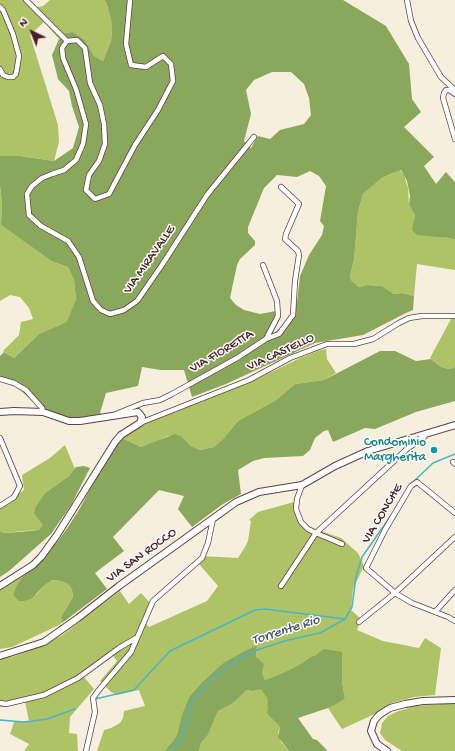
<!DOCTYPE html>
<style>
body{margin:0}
#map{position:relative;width:455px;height:751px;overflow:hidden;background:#f6efdd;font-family:"Gochi Hand",sans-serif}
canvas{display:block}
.north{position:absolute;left:12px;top:12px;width:40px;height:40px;-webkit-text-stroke:3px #fdfcf7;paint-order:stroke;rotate:317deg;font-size:11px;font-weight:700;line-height:16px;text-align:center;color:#4a1f2b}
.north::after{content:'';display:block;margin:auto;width:14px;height:18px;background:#4a1f2b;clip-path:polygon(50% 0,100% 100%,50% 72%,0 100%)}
</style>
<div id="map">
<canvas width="455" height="751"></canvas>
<div class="north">N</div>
</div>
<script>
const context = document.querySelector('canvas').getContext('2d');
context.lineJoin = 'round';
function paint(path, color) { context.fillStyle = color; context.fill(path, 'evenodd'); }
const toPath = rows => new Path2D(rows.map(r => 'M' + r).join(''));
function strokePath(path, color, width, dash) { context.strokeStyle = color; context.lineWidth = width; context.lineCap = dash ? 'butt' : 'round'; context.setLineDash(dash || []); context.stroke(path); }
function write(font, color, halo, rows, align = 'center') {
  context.font = font + ' "Gochi Hand",sans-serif'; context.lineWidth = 3; context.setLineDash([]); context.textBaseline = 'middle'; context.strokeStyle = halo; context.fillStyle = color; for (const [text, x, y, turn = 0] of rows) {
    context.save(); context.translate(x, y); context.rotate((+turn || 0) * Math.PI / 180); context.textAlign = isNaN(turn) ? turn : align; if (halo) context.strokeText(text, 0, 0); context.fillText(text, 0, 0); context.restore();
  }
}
paint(toPath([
 [0,0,30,0,37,7,43,6,50,0,104,0,106,2,111,19,112,31,111,41,103,61,94,56,85,40,73,32,65,33,59,39,44,22,30,35,58,125,59,142,54,161,20,156,0,156],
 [400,170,404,175,408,188,409,205,415,215,414,224,440,237,450,238,455,240,455,270,417,264,414,296,402,293,394,294,382,286,367,285,359,287,351,280,350,276,354,260,358,212,363,194,382,178],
 [0,186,2,203,1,225,51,261,68,267,74,280,76,299,68,322,39,334,14,358,3,351,19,335,21,322,33,319,29,308,20,297,10,295,0,301],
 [452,317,455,317,455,367,449,369,441,367,430,358],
 [326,349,327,359,336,373,324,380,295,384,276,400,238,421,223,439,214,447,200,450,191,446,182,437,168,436,156,442,141,447,120,437,134,422,147,420,198,403,257,379,300,358,318,351],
 [65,445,75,469,69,476,45,493,36,506,39,519,44,525,39,530,35,530,3,533,0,531,0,506,24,490,22,475,50,458],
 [294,502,297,516,312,528,341,538,358,553,364,566,353,589,351,610,361,619,357,630,383,641,419,648,425,638,441,648,435,695,414,697,392,703,383,708,377,713,342,729,328,708,345,699,342,681,312,656,302,663,287,671,265,680,256,657,257,645,244,651,223,663,202,682,189,697,182,714,177,734,173,741,164,751,97,751,104,730,111,728,120,723,123,718,124,711,145,706,139,690,117,695,111,692,100,681,117,661,111,653,84,677,94,689,70,717,69,733,77,734,78,751,24,751,29,744,10,734,14,722,29,721,25,702,4,707,0,707,0,659,15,656,42,645,61,636,120,591,129,604,141,593,151,604,144,621,149,627,207,601,218,586,199,564,201,556,238,558,245,547,248,541,251,521,249,520,258,512],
 [31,565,36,595,44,586,52,580,61,581,68,584,72,590,73,597,61,617,62,623,55,627,12,647,0,649,0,589],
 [256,689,261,689,265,693,267,698,270,717,278,723,280,728,278,733,281,742,289,751,199,751,201,743,208,735,218,711,232,704,247,690,252,691],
 [455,703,455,751,402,751,385,740,380,733,382,723,388,716,396,712,415,706]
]), '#aec266');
paint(toPath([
 [104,0,343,0,386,26,409,64,412,99,421,112,404,127,434,157,424,166,436,184,446,172,455,182,455,240,450,238,417,235,412,230,415,215,409,205,410,196,407,181,401,170,393,173,382,178,363,194,358,212,354,260,350,276,351,280,359,287,367,285,382,286,394,294,402,293,414,296,413,310,406,313,363,335,315,343,226,384,192,397,184,370,161,370,142,367,138,386,106,393,100,413,102,413,92,417,66,417,38,408,35,403,20,390,13,385,0,381,0,356,4,352,14,358,39,334,67,322,76,299,74,280,68,267,51,261,1,225,2,203,0,186,0,156,20,156,54,161,73,148,79,127,72,106,69,91,58,79,52,55,59,39,65,33,73,32,85,40,94,56,103,61,111,41,112,31,111,19,106,2],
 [272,72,291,72,304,84,309,98,311,115,304,124,280,130,270,139,258,136,251,148,244,141,251,114,246,90,254,80],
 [310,171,319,176,326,186,320,221,324,226,322,235,309,255,300,276,297,302,293,317,272,335,281,316,276,311,260,314,244,310,236,305,230,298,237,265,240,259,255,245,255,241,248,233,248,227,264,188,277,175,297,177],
 [380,351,395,351,416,361,431,359,441,367,449,369,455,367,455,401,416,412,375,429,365,428,333,442,328,430,324,431,315,438,310,450,303,456,264,458,253,461,238,470,241,494,223,504,192,527,178,509,184,496,159,490,113,537,124,551,95,573,107,589,62,623,61,617,73,597,72,590,68,584,61,581,52,580,44,586,31,599,24,601,19,601,13,595,17,585,31,565,58,541,68,527,79,510,110,451,120,437,141,447,175,434,182,437,191,446,200,450,214,447,223,439,238,421,276,400,295,384,324,380],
 [84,466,90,468,71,505,51,534,9,571,0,577,0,531,3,533,19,532,39,530,43,525,34,513,36,506,40,500,45,493,69,476,76,467],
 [257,645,256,657,264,664,262,672,265,680,287,671,302,663,312,656,315,656,324,649,342,652,342,681,345,699,331,707,298,718,313,739,317,740,327,750,326,751,289,751,278,737,280,728,278,724,270,717,267,713,268,708,267,698,261,689,252,691,247,690,232,704,218,711,208,735,201,743,199,751,164,751,173,741,177,734,182,714,189,697,202,682,223,663,244,651]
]), '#8aa85b');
strokePath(toPath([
 [411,484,433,463,455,454],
 [95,699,134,690,170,651,255,610,265,609,345,619],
 [0,720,23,722,33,721,47,719,75,709],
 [171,751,174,748,183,734,191,703,208,684,227,667,251,652,288,640,320,633,345,619,352,607,356,577,362,557,390,517]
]), '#49b5c6', 1.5);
const street = toPath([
 [26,0,67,41,62,48,63,58,76,89,86,124,83,144,76,160,64,170,52,174,42,178,32,186,27,194,29,215,41,226,68,241,79,257,93,301,101,310,110,314,124,310,137,301,162,265,207,195,254,137],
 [407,0,411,21,418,38,441,77,455,90],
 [0,7,3,10,13,34,19,56,16,74,13,77,8,77,3,75,0,69],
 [67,41,77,40,85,48,90,83,100,105,104,124,105,144,99,161,89,175,86,190,95,199,109,194,135,145,158,110,173,81,171,64,163,56,146,67,131,65,126,44,130,0],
 [455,94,449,90,446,90,444,93,443,98,455,139],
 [266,339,279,334,293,315,295,281,299,255,298,251,285,239,286,234,299,204,281,187],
 [0,379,14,383,26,390,42,408,43,412],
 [116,414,143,403,160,400,172,394,237,358,266,339,278,316,277,301,263,265],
 [140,423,249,380,290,358,327,344,354,344,373,339,399,323,409,318,422,316,455,316],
 [0,438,20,486,14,497,0,506],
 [453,462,455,464],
 [302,485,297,499,296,509,301,522,308,529,316,533,342,544],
 [455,513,417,482,411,486,385,530,366,568,395,593,412,603,448,617,455,621],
 [281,586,316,533,407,449,424,437,426,434],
 [435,612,455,590],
 [359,622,395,593,455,537],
 [0,703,6,704,44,695,78,678,119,648,136,638],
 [86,751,95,712,93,698,98,691,131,652,153,601,202,558,208,543,213,519]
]);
const secondary = toPath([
 [0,412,14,411,43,412,69,421,80,421,138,412,142,417,140,423,121,435,115,442,57,535,41,557,33,565,0,586],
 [0,656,44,642,78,618,119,586,236,502,259,492,302,485,335,466,368,451,455,425],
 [387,751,377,744,371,731,374,721,379,715,390,708,405,704,423,701,455,700]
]);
strokePath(street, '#643e46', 6);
strokePath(secondary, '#643e46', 8);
strokePath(street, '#fff', 4.5);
strokePath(secondary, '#fff', 6);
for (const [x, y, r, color] of [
 [434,450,4,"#0f9aa8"]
]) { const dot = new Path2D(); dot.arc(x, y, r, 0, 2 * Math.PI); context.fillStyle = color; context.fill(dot); strokePath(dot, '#fdfcf7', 1.5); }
write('13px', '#4a1f2b', '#fdfcf7', [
 ["VIA MIRAVALLE",150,260,-55],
 ["VIA FIORETTA",222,352,-31],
 ["VIA CASTELLO",281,353,-25],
 ["VIA CONCHE",383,514,-59],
 ["VIA SAN ROCCO",142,556,-36]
]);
write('13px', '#0d838f', '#fdfcf7', [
 ["Condominio",426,443],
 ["Margherita",426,458]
], 'right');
write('italic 14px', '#4a5b69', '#fdfcf7', [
 ["Torrente Rio",286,631,-18]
]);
</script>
